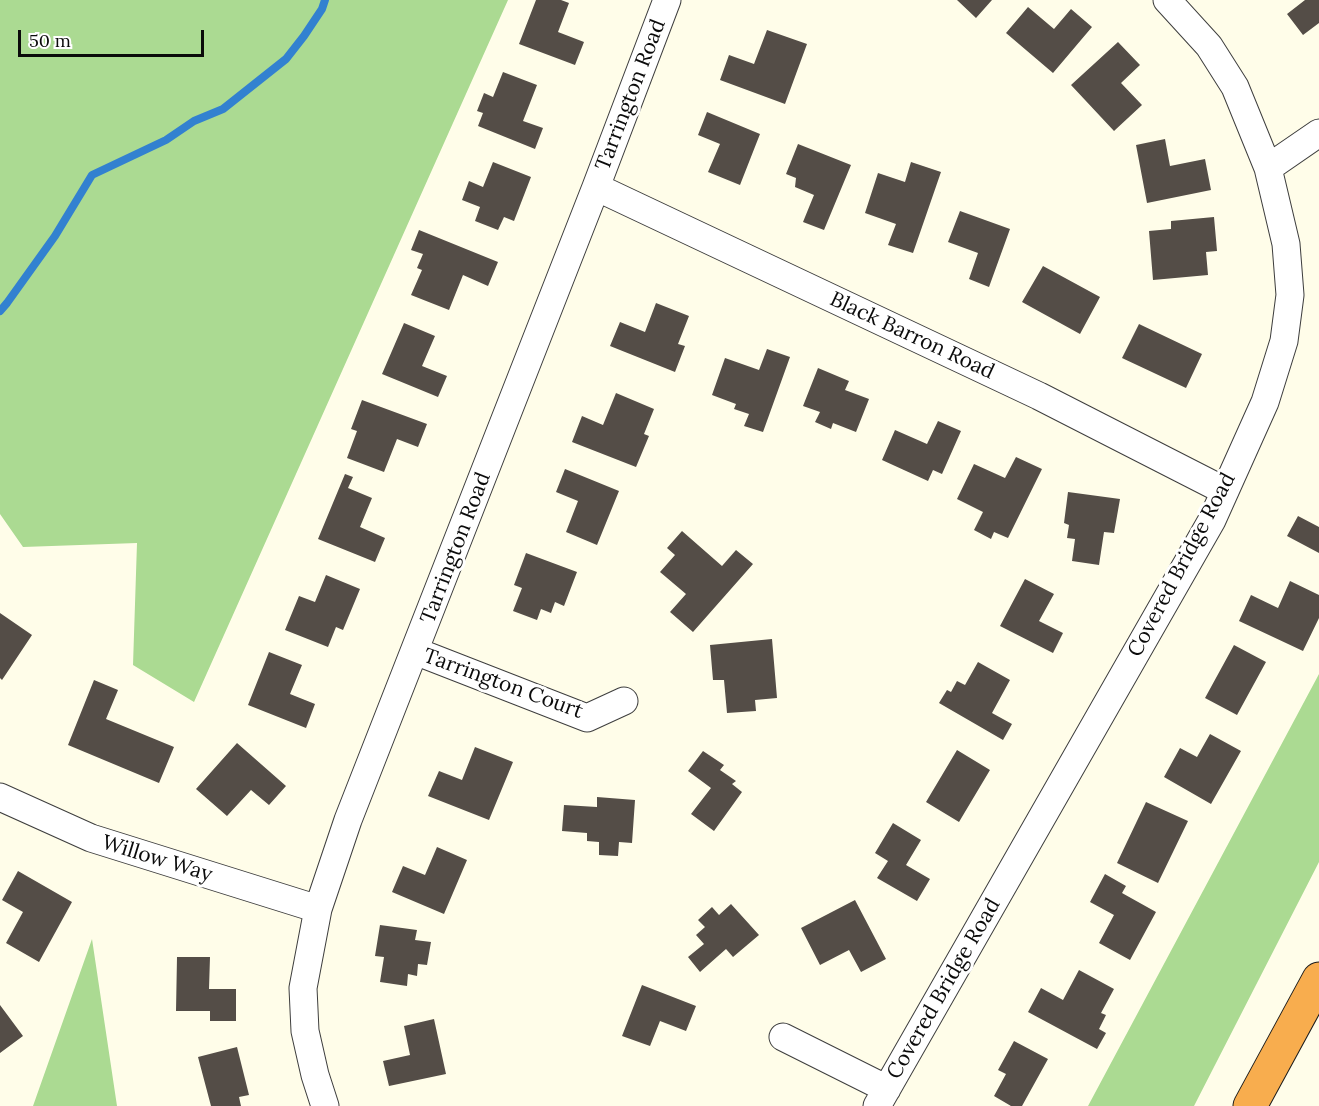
<!DOCTYPE html>
<style>
body{margin:0}
#map{position:relative;width:1319px;height:1106px;overflow:hidden;background:#fffde9;font-family:Lora,serif}
canvas{display:block}
.scale{position:absolute;left:18px;top:30px;width:186px;height:27px;box-sizing:border-box;border:3px solid #0b0b0b;border-top:0;padding-left:8px;font-size:18px;line-height:21px;white-space:nowrap;color:#0b0b0b;-webkit-text-stroke:4px #fff;paint-order:stroke}
</style>
<div id="map">
<canvas width="1319" height="1106"></canvas>
<div class="scale">50 m</div>
</div>
<script>
const context = document.querySelector('canvas').getContext('2d');
context.lineJoin = 'round';
function paint(path, color) { context.fillStyle = color; context.fill(path, 'evenodd'); }
const toPath = rows => new Path2D(rows.map(r => 'M' + r).join(''));
function strokePath(path, color, width, dash) { context.strokeStyle = color; context.lineWidth = width; context.lineCap = dash ? 'butt' : 'round'; context.setLineDash(dash || []); context.stroke(path); }
function write(font, color, halo, rows, align = 'center') {
  context.font = font + ' Lora,serif'; context.lineWidth = 6; context.setLineDash([]); context.textBaseline = 'middle'; context.strokeStyle = halo; context.fillStyle = color; for (const [text, x, y, turn = 0] of rows) {
    context.save(); context.translate(x, y); context.rotate((+turn || 0) * Math.PI / 180); context.textAlign = isNaN(turn) ? turn : align; if (halo) context.strokeText(text, 0, 0); context.fillText(text, 0, 0); context.restore();
  }
}
paint(toPath([
 [0,0,508,0,194,702,133,665,137,543,23,547,0,514],
 [1319,674,1319,862,1194,1106,1088,1106],
 [92,939,117,1106,33,1106]
]), '#abda92');
strokePath(toPath([
 [0,311,7,303,55,236,92,175,166,140,194,121,223,109,286,59,304,36,322,9,325,0]
]), '#3281d0', 8);
paint(toPath([
 [536,0,561,0,569,3,558,32,584,42,575,65,519,44],
 [957,0,992,0,976,18],
 [1305,0,1319,0,1319,23,1303,35,1287,14],
 [1028,7,1054,29,1071,9,1092,27,1053,73,1006,33],
 [767,30,807,44,785,104,720,80,729,55,754,64],
 [1118,42,1140,65,1121,83,1142,105,1114,131,1071,85],
 [503,72,537,85,523,121,543,128,535,149,478,126,483,113,477,111,484,93,493,97],
 [707,112,760,134,740,185,708,172,720,144,698,135],
 [1165,139,1170,166,1205,159,1211,190,1147,203,1136,145],
 [798,144,851,165,824,230,803,222,814,195,795,187,796,178,786,174],
 [493,162,531,177,514,221,504,217,498,230,475,221,480,207,462,200,469,181,483,187],
 [911,162,941,172,913,253,888,245,896,224,865,213,878,173,905,182],
 [960,211,1010,229,989,287,969,279,978,253,948,242],
 [1214,217,1217,251,1206,252,1208,275,1153,280,1149,231,1171,229,1171,221],
 [419,230,498,262,488,286,463,275,449,310,411,295,422,270,417,268,423,254,411,250],
 [1043,266,1100,297,1080,334,1022,302],
 [656,303,689,316,678,344,685,346,675,372,610,346,620,322,645,332],
 [404,323,435,336,422,366,447,376,438,397,382,374],
 [1139,324,1202,354,1186,388,1122,358],
 [767,349,790,357,763,432,744,426,749,414,734,409,736,404,712,395,725,358,759,370],
 [818,368,849,381,845,390,869,399,856,432,833,423,831,429,815,422,820,412,803,406],
 [616,393,654,409,644,434,649,436,636,467,572,442,582,416,603,425],
 [362,400,427,424,418,447,397,439,384,472,347,458,357,431,351,429],
 [938,421,961,431,942,474,933,470,928,481,882,460,895,430,927,444],
 [1016,457,1042,469,1008,538,994,532,991,539,974,530,983,512,957,499,974,464,1005,478],
 [565,469,619,491,597,545,566,532,578,501,556,492],
 [345,474,353,477,348,488,372,498,360,527,385,538,375,562,318,539],
 [1068,492,1120,499,1114,533,1104,532,1099,565,1072,561,1075,539,1067,538,1069,525,1064,523],
 [1298,516,1319,527,1319,553,1287,536],
 [682,531,722,566,736,550,753,564,693,632,670,612,686,594,660,572,675,555,667,548],
 [526,553,577,572,564,606,555,602,551,613,541,609,537,620,513,611,522,588,514,585],
 [326,575,360,589,343,630,336,627,328,647,285,630,299,596,315,602],
 [1025,579,1054,594,1039,621,1063,633,1053,653,1000,626],
 [1290,581,1319,595,1319,618,1303,651,1239,621,1251,595,1278,608],
 [0,613,32,635,2,680,0,678],
 [772,639,777,698,755,700,756,711,727,713,724,680,713,680,710,645],
 [1234,645,1266,662,1237,715,1205,698],
 [269,652,302,665,290,694,315,704,306,728,248,705],
 [978,662,1010,680,992,713,1012,724,1003,740,939,703,947,690,951,692,957,681,965,685],
 [94,680,118,690,106,719,174,747,159,783,68,745],
 [1210,734,1241,751,1211,804,1164,777,1180,748,1197,757],
 [237,743,286,786,269,805,251,790,227,816,196,789],
 [475,747,513,762,489,820,428,796,439,771,462,780],
 [957,750,990,770,959,822,926,802],
 [703,751,724,765,720,770,736,781,732,784,742,792,714,831,691,814,711,788,688,771],
 [597,797,635,800,632,843,619,842,618,856,599,855,599,842,587,841,587,833,562,831,564,805,597,807],
 [1146,802,1188,821,1158,883,1117,863],
 [893,823,921,840,906,865,930,879,917,901,877,878,888,861,875,853],
 [437,847,467,860,444,914,392,892,403,866,425,875],
 [18,871,72,902,39,962,6,943,23,912,2,900],
 [1105,874,1126,886,1122,893,1156,912,1130,960,1099,943,1114,915,1090,902],
 [855,900,886,959,861,972,849,950,820,965,801,928],
 [731,904,759,935,733,957,726,949,700,972,688,957,704,944,696,935,705,927,698,920,712,907,719,915],
 [380,925,417,930,415,940,431,942,427,965,418,964,417,976,408,974,407,986,380,982,384,957,375,956],
 [177,957,210,957,209,989,236,989,236,1021,210,1021,210,1011,176,1011],
 [1079,970,1114,989,1101,1013,1106,1015,1099,1029,1106,1033,1097,1049,1028,1012,1041,988,1063,1000],
 [642,985,696,1006,686,1031,660,1021,650,1046,622,1036],
 [0,1005,23,1036,0,1053],
 [434,1019,446,1074,389,1086,383,1061,410,1055,404,1026],
 [1014,1041,1048,1059,1022,1106,1011,1106,994,1096,1006,1074,998,1070],
 [237,1047,249,1095,239,1097,241,1106,211,1106,198,1057]
]), '#544d47');
const minor = toPath([
 [1268,168,1319,133],
 [596,187,1039,396,1225,491],
 [415,651,587,718,624,701],
 [0,797,91,838,318,909],
 [783,1037,887,1089],
 [325,1106,315,1075,305,1031,303,988,318,909,348,820,596,187,667,0],
 [877,1106,1212,520,1265,402,1284,341,1290,295,1286,244,1268,168,1235,87,1209,46,1167,0]
]);
const highway = toPath([
 [1250,1106,1319,979]
]);
strokePath(minor, '#3e3e3e', 29);
strokePath(highway, '#1c1c1c', 35);
strokePath(minor, '#fff', 27);
strokePath(highway, '#f8ad4e', 33);
write('21px', '#0b0b0b', '#fff', [
 ["Tarrington Road",631,95,-69],
 ["Black Barron Road",912,336,25],
 ["Tarrington Road",456,548,-69],
 ["Covered Bridge Road",1182,565,-62],
 ["Tarrington Court",503,684,20],
 ["Willow Way",157,859,17],
 ["Covered Bridge Road",944,989,-60]
]);
</script>
